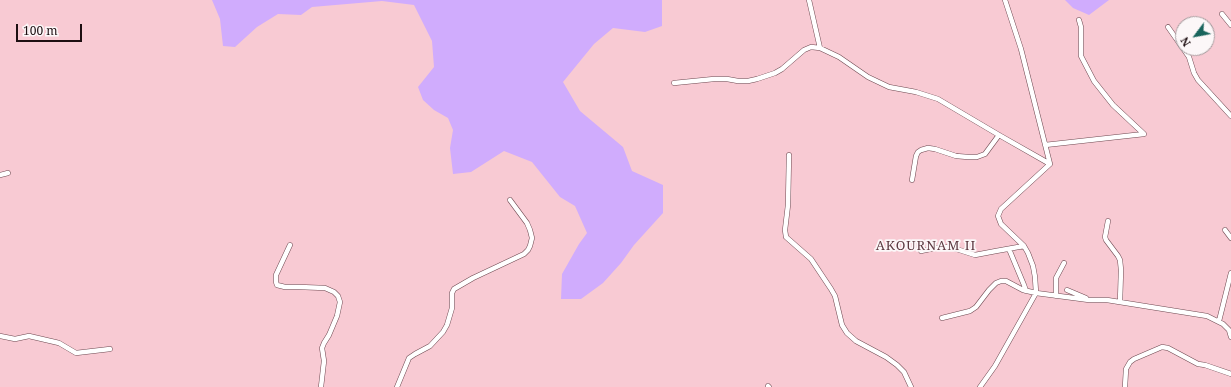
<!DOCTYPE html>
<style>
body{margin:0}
#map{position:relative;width:1231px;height:387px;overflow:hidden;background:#f8cad3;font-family:"Noto Serif",serif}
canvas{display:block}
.north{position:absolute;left:1175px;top:16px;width:40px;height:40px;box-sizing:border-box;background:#fcf7f8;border:1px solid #a39a9c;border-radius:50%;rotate:238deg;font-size:11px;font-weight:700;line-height:16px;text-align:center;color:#1d0e11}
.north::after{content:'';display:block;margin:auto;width:14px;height:18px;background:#19645c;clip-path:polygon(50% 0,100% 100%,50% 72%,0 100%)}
.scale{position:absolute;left:16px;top:24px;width:66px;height:18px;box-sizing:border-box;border:2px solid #1d0e11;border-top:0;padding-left:5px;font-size:12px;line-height:14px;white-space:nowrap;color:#1d0e11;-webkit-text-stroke:3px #fcf7f8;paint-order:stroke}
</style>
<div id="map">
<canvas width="1231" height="387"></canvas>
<div class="north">N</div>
<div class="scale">100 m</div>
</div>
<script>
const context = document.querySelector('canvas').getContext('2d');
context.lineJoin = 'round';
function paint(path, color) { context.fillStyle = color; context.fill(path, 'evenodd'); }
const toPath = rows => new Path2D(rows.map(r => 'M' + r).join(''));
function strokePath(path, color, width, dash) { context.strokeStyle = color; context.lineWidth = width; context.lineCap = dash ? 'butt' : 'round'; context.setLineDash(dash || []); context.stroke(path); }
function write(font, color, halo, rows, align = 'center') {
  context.font = font + ' "Noto Serif",serif'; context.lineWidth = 3.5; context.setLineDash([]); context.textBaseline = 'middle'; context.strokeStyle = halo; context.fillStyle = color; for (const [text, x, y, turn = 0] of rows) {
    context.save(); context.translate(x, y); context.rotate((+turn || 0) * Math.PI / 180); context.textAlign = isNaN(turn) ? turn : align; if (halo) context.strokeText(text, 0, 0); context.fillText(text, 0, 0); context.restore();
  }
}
paint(toPath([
 [212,0,662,0,662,26,645,32,613,28,594,44,563,82,580,111,623,147,632,171,663,185,663,213,634,245,621,263,603,283,581,299,561,299,562,274,579,244,587,233,575,206,560,197,532,162,504,151,471,172,453,174,450,148,453,130,448,118,434,110,423,100,418,87,434,67,432,41,414,5,382,1,312,7,301,15,278,14,257,27,235,47,223,46,220,19],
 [1065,0,1109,0,1089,15,1073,8]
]), '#d0acfd');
const minor = toPath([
 [809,0,820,48],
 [1005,0,1021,49,1050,164],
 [1222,14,1231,25],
 [1168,27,1189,57,1194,73,1198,80,1231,116],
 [674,83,714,79,727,79,738,81,748,81,757,79,775,73,782,69,804,50,811,47,820,48,839,57,868,77,889,87,916,92,938,99,999,135,1050,164],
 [1045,145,1144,134,1113,105,1094,81,1081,56,1081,27,1079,20],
 [789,155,788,205,785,230,786,237,811,259,831,289,835,296,842,325,847,333,856,341,886,357,897,365,904,372,911,387],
 [0,175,8,173],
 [912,180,916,156,918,152,921,150,928,148,935,149,956,156,968,157,977,157,985,154,999,135],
 [1108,221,1105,237,1106,240,1118,256,1120,260,1121,270,1120,302],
 [1225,230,1231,238],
 [290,245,276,275,276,282,277,285,285,287,299,287,325,288,334,292,338,296,340,302,337,316,329,335,324,343,322,348,324,361,321,387],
 [1009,249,1024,285,1026,291],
 [921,251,935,248,950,247,975,255,996,251,1024,246],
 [1067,290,1086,298],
 [1056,296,1056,278,1064,263],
 [942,318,970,311,976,307,989,290,996,283,1001,281,1006,281,1023,290,1036,293,1089,300,1107,300,1207,316,1223,324,1229,330,1231,337],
 [1219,321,1231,273],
 [0,336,15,339,29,336,59,343,76,353,110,349],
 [768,386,769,387],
 [397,387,409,358,415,354,430,346,443,332,447,325,452,308,452,293,454,289,473,278,524,254,528,250,530,246,532,238,530,230,527,223,510,200],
 [980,387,995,366,1036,293,1035,277,1033,266,1028,253,1024,246,1001,224,998,216,1001,209,1050,164],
 [1125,387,1126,369,1130,362,1134,359,1162,347,1168,348,1198,364,1205,365,1231,374]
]);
strokePath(minor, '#6e4850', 5.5);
strokePath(minor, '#fff', 4.5);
context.letterSpacing = '1px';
write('13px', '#5d3941', '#fcf7f8', [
 ["AKOURNAM II",926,246]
]);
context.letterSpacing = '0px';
</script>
